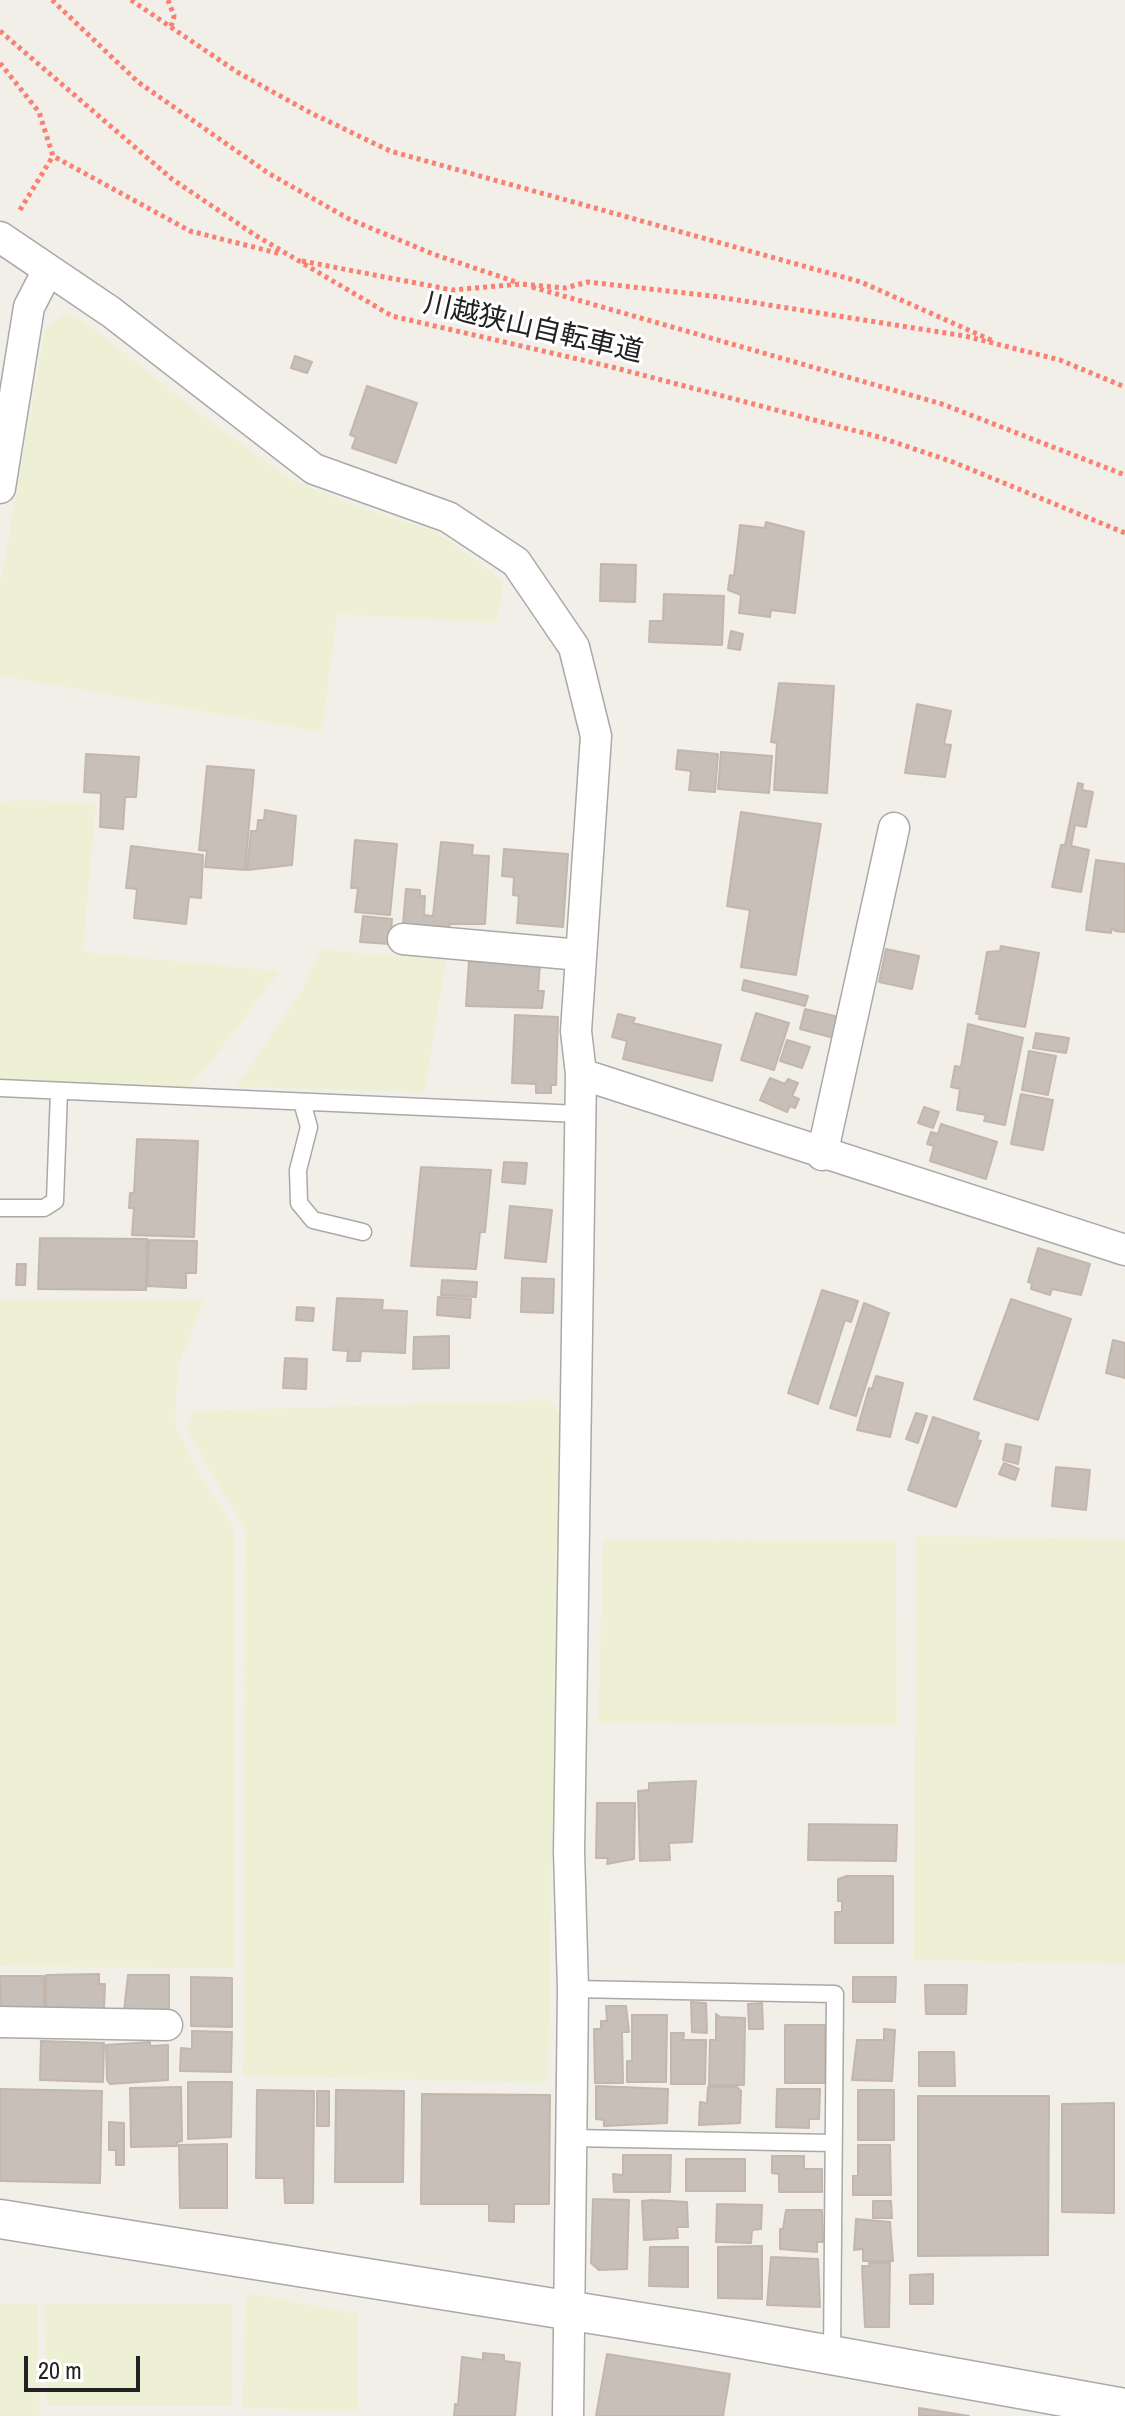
<!DOCTYPE html>
<meta charset="utf-8">
<style>
body{margin:0}
#map{position:relative;width:1125px;height:2416px;overflow:hidden;background:#f2efe9;font-family:"Archivo Narrow",sans-serif}
canvas{display:block}
.scale{position:absolute;left:24px;top:2356px;width:116px;height:36px;box-sizing:border-box;border:4px solid #222;border-top:0;padding-left:10px;font-size:24px;line-height:28px;white-space:nowrap;color:#222;-webkit-text-stroke:6px #fff;paint-order:stroke}
</style>
<div id="map">
<canvas width="1125" height="2416"></canvas>
<div class="scale">20 m</div>
</div>
<script>
const context = document.querySelector('canvas').getContext('2d');
context.lineJoin = 'round';
function paint(path, color) { context.fillStyle = color; context.fill(path, 'evenodd'); }
const toPath = rows => new Path2D(rows.map(r => 'M' + r).join(''));
function strokePath(path, color, width, dash) { context.strokeStyle = color; context.lineWidth = width; context.lineCap = dash ? 'butt' : 'round'; context.setLineDash(dash || []); context.stroke(path); }
function write(font, color, halo, rows, align = 'center') {
  context.font = font + ' "Archivo Narrow","Noto Sans JP",sans-serif'; context.lineWidth = 6; context.setLineDash([]); context.textBaseline = 'middle'; context.strokeStyle = halo; context.fillStyle = color; for (const [text, x, y, turn = 0] of rows) {
    context.save(); context.translate(x, y); context.rotate((+turn || 0) * Math.PI / 180); context.textAlign = isNaN(turn) ? turn : align; if (halo) context.strokeText(text, 0, 0); context.fillText(text, 0, 0); context.restore();
  }
}
paint(toPath([
 [64,314,82,320,223,431,294,481,355,506,437,532,504,582,496,623,337,614,322,732,0,676,0,586,45,329],
 [20,800,96,803,83,952,280,971,212,1061,186,1090,0,1080,0,802],
 [403,946,447,952,425,1092,236,1087,303,988,320,949,401,957],
 [204,1299,178,1368,175,1424,199,1473,234,1528,234,1969,0,1966,0,1300],
 [550,1400,560,1413,548,2083,243,2076,245,1530,186,1429,193,1411],
 [916,1536,1125,1539,1125,1964,914,1960],
 [603,1540,896,1541,897,1725,598,1723],
 [246,2293,358,2314,357,2411,242,2408],
 [38,2303,40,2416,0,2416,0,2304],
 [44,2303,232,2303,232,2406,47,2406]
]), '#eef0d5');
const building = toPath([
 [295,356,312,362,307,373,291,368,295,356],
 [367,386,417,403,396,463,352,448,356,437,350,435,367,386],
 [766,522,804,532,795,613,771,610,770,617,739,613,741,595,728,590,730,575,734,576,740,525,765,528,766,522],
 [601,564,636,565,635,602,600,601,601,564],
 [664,594,724,596,722,645,649,642,650,621,663,621,664,594],
 [731,631,743,634,740,650,728,648,731,631],
 [779,683,834,686,827,793,774,790,777,743,771,742,779,683],
 [917,704,951,711,944,744,951,745,945,777,905,773,917,704],
 [678,750,718,754,715,792,689,790,691,771,676,769,678,750],
 [721,752,772,756,769,793,718,789,721,752],
 [86,754,139,757,136,797,125,797,123,829,100,827,101,793,84,792,86,754],
 [207,766,254,770,245,870,205,867,207,851,199,850,207,766],
 [1078,783,1083,784,1082,790,1093,792,1086,827,1075,825,1071,846,1089,850,1081,892,1052,887,1061,845,1065,845,1078,783],
 [265,810,296,816,292,865,247,870,251,831,257,831,258,820,264,820,265,810],
 [741,812,821,824,796,975,741,967,750,910,727,906,741,812],
 [355,840,397,844,390,915,355,912,358,888,351,888,355,840],
 [441,842,473,845,472,855,489,856,485,924,450,924,449,927,403,924,406,889,420,890,420,896,425,896,424,915,433,916,441,842],
 [131,846,203,855,201,898,189,897,186,924,134,918,137,889,126,888,131,846],
 [504,849,568,854,563,927,517,923,519,896,513,895,514,877,502,876,504,849],
 [1096,860,1125,864,1125,932,1115,931,1112,927,1111,933,1086,930,1096,860],
 [363,916,392,919,390,944,360,942,363,916],
 [1001,946,1039,953,1025,1027,979,1019,980,1014,976,1014,987,952,1000,951,1001,946],
 [886,949,919,956,912,989,879,982,886,949],
 [469,961,540,965,538,991,544,991,542,1008,466,1006,469,961],
 [744,980,808,996,805,1006,742,990,744,980],
 [805,1009,839,1017,834,1038,800,1029,805,1009],
 [756,1013,789,1023,774,1070,741,1060,756,1013],
 [618,1014,635,1018,633,1023,721,1045,712,1081,623,1059,627,1041,612,1037,618,1014],
 [515,1015,558,1017,556,1085,551,1085,551,1093,536,1093,536,1084,512,1083,515,1015],
 [968,1024,1023,1038,1005,1125,984,1121,986,1115,957,1110,960,1089,951,1087,955,1066,961,1067,968,1024],
 [1036,1033,1069,1038,1066,1053,1033,1048,1036,1033],
 [787,1040,810,1047,802,1068,780,1061,787,1040],
 [1029,1051,1056,1056,1048,1095,1022,1090,1029,1051],
 [770,1078,785,1084,788,1079,798,1083,792,1096,799,1099,795,1108,790,1106,787,1112,760,1100,770,1078],
 [1021,1094,1053,1100,1043,1150,1011,1144,1021,1094],
 [924,1107,939,1112,933,1128,918,1123,924,1107],
 [941,1124,997,1142,986,1179,930,1161,934,1146,927,1144,931,1132,938,1134,941,1124],
 [137,1139,198,1141,194,1237,132,1235,134,1208,129,1208,130,1193,134,1193,137,1139],
 [504,1162,527,1163,525,1184,502,1182,504,1162],
 [421,1167,491,1170,485,1232,480,1232,476,1269,411,1266,421,1167],
 [510,1206,552,1210,546,1262,505,1258,510,1206],
 [40,1238,147,1239,146,1290,38,1289,40,1238],
 [149,1240,197,1241,196,1273,186,1273,186,1288,147,1286,149,1240],
 [1038,1248,1090,1264,1081,1295,1052,1289,1050,1295,1031,1289,1032,1283,1028,1282,1038,1248],
 [17,1264,26,1264,25,1285,16,1285,17,1264],
 [522,1278,554,1279,553,1313,521,1312,522,1278],
 [442,1280,477,1282,476,1297,441,1295,442,1280],
 [822,1290,858,1301,851,1322,845,1320,818,1404,788,1393,822,1290],
 [438,1297,471,1299,470,1318,437,1315,438,1297],
 [337,1298,383,1300,382,1310,407,1311,405,1353,361,1351,360,1361,347,1361,348,1351,333,1350,337,1298],
 [1011,1299,1071,1319,1038,1420,974,1399,1011,1299],
 [864,1303,889,1313,856,1416,830,1408,864,1303],
 [297,1307,314,1308,313,1321,296,1320,297,1307],
 [449,1336,449,1368,413,1369,414,1337,449,1336],
 [1113,1340,1125,1343,1125,1378,1106,1373,1113,1340],
 [285,1358,307,1359,306,1389,283,1388,285,1358],
 [876,1376,903,1383,890,1437,857,1430,869,1388,872,1389,876,1376],
 [916,1413,927,1416,918,1443,906,1439,916,1413],
 [933,1417,979,1433,977,1440,981,1441,956,1507,908,1490,933,1417],
 [1006,1444,1021,1447,1018,1464,1003,1460,1006,1444],
 [1004,1463,1019,1469,1015,1480,999,1474,1004,1463],
 [1056,1467,1090,1470,1086,1510,1052,1506,1056,1467],
 [696,1781,692,1842,669,1843,670,1860,640,1861,638,1791,649,1790,649,1783,696,1781],
 [597,1803,635,1803,634,1859,607,1864,608,1858,596,1858,597,1803],
 [809,1824,897,1825,896,1861,808,1860,809,1824],
 [847,1876,893,1876,893,1943,835,1943,835,1912,842,1912,842,1901,838,1901,838,1879,847,1876],
 [99,1974,99,1984,105,1984,104,2009,108,2012,46,2012,46,1975,99,1974],
 [128,1975,169,1975,169,2011,124,2011,128,1975],
 [0,1976,44,1976,44,2011,1,2012,0,1976],
 [191,1977,232,1978,232,2027,191,2026,191,1977],
 [853,1977,896,1977,895,2002,853,2002,853,1977],
 [925,1985,967,1985,966,2014,926,2014,925,1985],
 [691,2002,706,2003,707,2033,692,2032,691,2002],
 [762,2003,763,2029,749,2029,748,2004,762,2003],
 [606,2006,626,2006,629,2032,622,2032,623,2083,595,2083,594,2029,601,2029,601,2021,607,2021,606,2006],
 [716,2014,720,2017,745,2018,744,2085,709,2085,710,2040,716,2040,716,2014],
 [632,2015,667,2015,666,2082,627,2082,627,2061,632,2061,632,2015],
 [785,2025,825,2025,825,2083,785,2083,785,2025],
 [884,2029,895,2030,892,2081,852,2080,857,2040,884,2040,884,2029],
 [192,2031,232,2032,231,2072,180,2071,181,2048,192,2049,192,2031],
 [671,2033,684,2033,683,2040,706,2040,705,2084,671,2084,671,2033],
 [41,2041,104,2043,103,2082,40,2080,41,2041],
 [150,2042,150,2046,168,2045,168,2080,110,2084,107,2080,106,2045,150,2042],
 [919,2052,954,2052,955,2086,919,2086,919,2052],
 [188,2082,232,2082,231,2137,188,2139,188,2082],
 [596,2086,668,2089,667,2123,604,2126,604,2120,596,2119,596,2086],
 [181,2087,182,2141,177,2142,177,2146,131,2147,130,2088,181,2087],
 [708,2087,737,2087,741,2091,740,2123,699,2125,700,2102,707,2103,708,2087],
 [0,2089,102,2091,100,2183,0,2181,0,2089],
 [777,2089,820,2089,819,2119,809,2119,809,2128,776,2127,777,2089],
 [257,2090,314,2091,313,2203,285,2203,284,2178,256,2178,257,2090],
 [336,2090,404,2091,403,2182,335,2182,336,2090],
 [858,2090,894,2090,894,2140,858,2140,858,2090],
 [317,2091,329,2091,329,2126,317,2126,317,2091],
 [422,2094,550,2095,549,2204,514,2204,514,2222,489,2221,489,2204,421,2204,422,2094],
 [918,2096,1049,2096,1048,2255,918,2256,918,2096],
 [1114,2103,1114,2213,1062,2212,1062,2104,1114,2103],
 [109,2122,124,2123,124,2165,116,2165,116,2150,109,2150,109,2122],
 [227,2144,227,2208,180,2208,179,2145,227,2144],
 [858,2145,890,2145,891,2195,853,2195,853,2176,858,2176,858,2145],
 [623,2155,671,2155,670,2192,614,2192,613,2174,623,2175,623,2155],
 [772,2156,804,2156,804,2169,822,2169,822,2192,779,2192,779,2174,772,2173,772,2156],
 [686,2159,745,2159,745,2191,686,2191,686,2159],
 [593,2199,629,2200,627,2269,599,2270,591,2263,593,2199],
 [652,2200,687,2202,688,2227,677,2227,678,2238,644,2240,642,2201,652,2200],
 [873,2201,891,2201,892,2218,873,2218,873,2201],
 [717,2204,762,2205,761,2229,752,2230,751,2243,716,2242,717,2204],
 [786,2210,822,2210,823,2242,817,2242,817,2252,780,2249,780,2229,783,2229,786,2210],
 [856,2219,890,2222,893,2261,863,2261,863,2249,854,2250,856,2219],
 [762,2246,762,2299,718,2298,718,2247,762,2246],
 [650,2247,688,2247,688,2287,649,2286,650,2247],
 [771,2257,818,2259,820,2307,767,2305,771,2257],
 [869,2263,890,2263,889,2327,865,2327,862,2266,870,2266,869,2263],
 [933,2274,933,2304,910,2304,910,2275,933,2274],
 [483,2353,504,2355,504,2361,520,2363,515,2416,454,2416,455,2404,458,2405,462,2357,483,2360,483,2353],
 [607,2354,730,2374,723,2416,596,2416,607,2354],
 [919,2408,969,2416,919,2416,919,2408]
]);
paint(building, '#c7bfb8');
strokePath(building, '#c4b6ab', 2);
const service = toPath([
 [0,1088,579,1114],
 [302,1102,309,1127,298,1170,299,1203,313,1220,363,1232],
 [0,1208,44,1208,55,1201,59,1091],
 [573,1989,835,1994,832,2355],
 [571,2138,832,2143]
]);
const minor = toPath([
 [0,237,111,312,314,469,448,517,516,562,574,647,596,736,576,1031,581,1074,569,1851,573,1989,568,2416],
 [0,488,29,307,47,272],
 [403,939,580,955],
 [581,1074,1125,1250],
 [822,1155,894,828],
 [0,2022,167,2025]
]);
const tertiary = toPath([
 [0,2219,703,2332,1125,2408]
]);
strokePath(service, '#a9a9a9', 19);
strokePath(minor, '#a9a9a9', 33);
strokePath(tertiary, '#a9a9a9', 41);
strokePath(toPath([
 [52,0,138,82,268,173,349,219,433,254,519,283],
 [131,0,237,72,311,113,390,151,861,282,993,341],
 [168,0,174,16,171,27],
 [0,31,172,179,255,235,392,316,612,367,879,437,953,462,1125,533],
 [0,63,39,112,53,156,190,231,281,254],
 [20,210,53,156],
 [302,261,452,290,521,284,565,288,588,282,712,296,965,336,1060,360,1125,387],
 [532,287,942,404,1125,475]
]), '#fa8072', 5, [4, 4]);
strokePath(service, '#fff', 16);
strokePath(minor, '#fff', 30);
strokePath(tertiary, '#fff', 38);
write('28px', '#222', '#fff', [
 ["川越狭山自転車道",533,329,13]
]);
</script>
